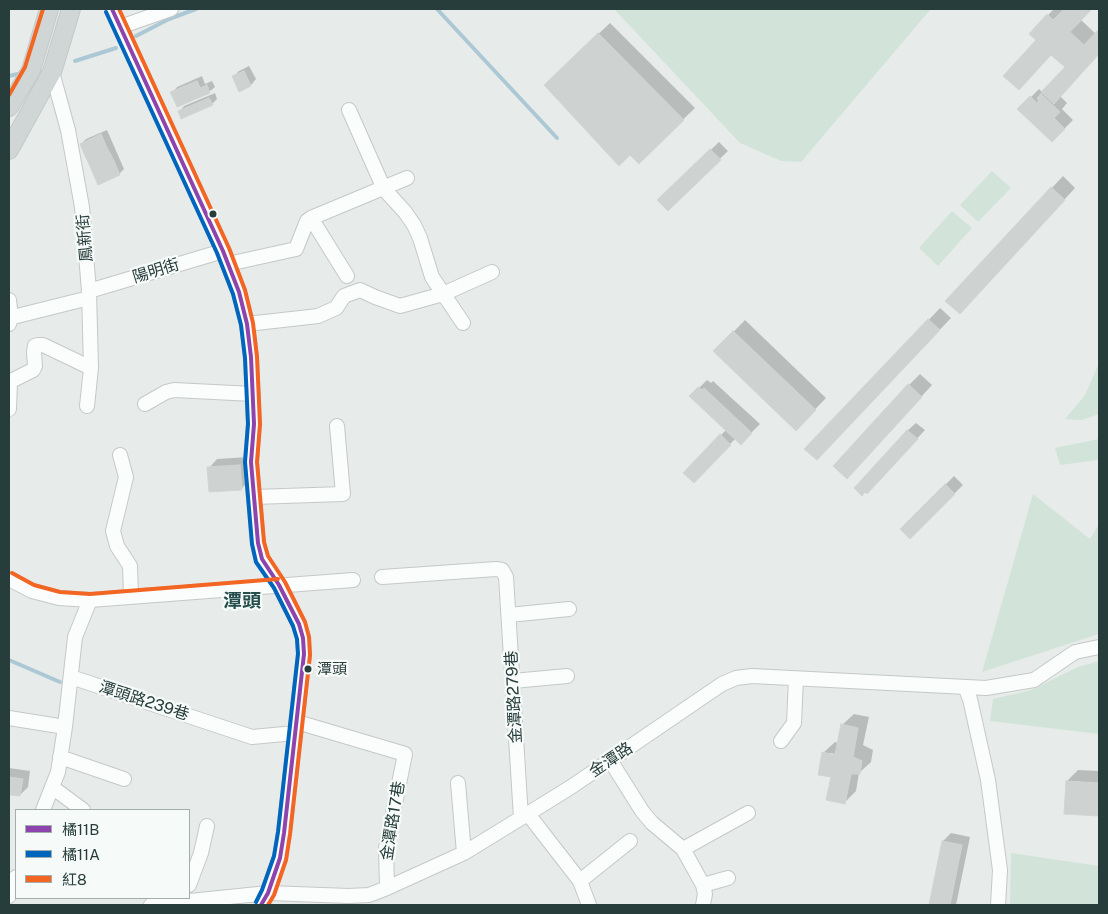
<!DOCTYPE html>
<meta charset="utf-8">
<style>
body{margin:0}
#map{position:relative;width:1108px;height:914px;overflow:hidden;background:#e7ecea;font-family:"Public Sans","Noto Sans TC",sans-serif}
canvas{display:block}
.frame{position:absolute;inset:0;border:10px solid #263d3b;pointer-events:none}
.legend{position:absolute;left:15px;top:809px;width:175px;height:90px;box-sizing:border-box;background:#f6faf8;border:1px solid #a3aeac;margin:0;padding:6px 9px;list-style:none;font-size:15px;color:#263d3b}
.legend li{display:flex;align-items:center;gap:10px;height:25px}
.legend b{width:25px;border:1px solid #a3aeac}
</style>
<div id="map">
<canvas width="1108" height="914"></canvas>
<div class="frame"></div>
<ul class="legend">
<li><b style="height:6px;background:#8e44ad"></b>橘11B</li>
<li><b style="height:6px;background:#0065bd"></b>橘11A</li>
<li><b style="height:6px;background:#f26522"></b>紅8</li>
</ul>
</div>
<script>
const context = document.querySelector('canvas').getContext('2d');
context.lineJoin = 'round';
function paint(path, color) { context.fillStyle = color; context.fill(path, 'evenodd'); }
const toPath = rows => new Path2D(rows.map(r => 'M' + r).join(''));
function strokePath(path, color, width, dash) { context.strokeStyle = color; context.lineWidth = width; context.lineCap = dash ? 'butt' : 'round'; context.setLineDash(dash || []); context.stroke(path); }
function write(font, color, halo, rows, align = 'center') {
  context.font = font + ' "Public Sans","Noto Sans TC",sans-serif'; context.lineWidth = 4.5; context.setLineDash([]); context.textBaseline = 'middle'; context.strokeStyle = halo; context.fillStyle = color; for (const [text, x, y, turn = 0] of rows) {
    context.save(); context.translate(x, y); context.rotate((+turn || 0) * Math.PI / 180); context.textAlign = isNaN(turn) ? turn : align; if (halo) context.strokeText(text, 0, 0); context.fillText(text, 0, 0); context.restore();
  }
}
paint(toPath([
 [614,9,928,9,930,10,801,162,781,161,740,143],
 [992,171,1011,188,978,222,960,205],
 [952,211,972,228,938,266,919,248],
 [1099,363,1099,414,1082,420,1065,419,1085,395],
 [1099,439,1099,460,1060,465,1055,448],
 [1033,494,1090,539,1099,524,1099,634,982,672],
 [1099,661,1099,734,990,721,993,699,1031,690,1078,667],
 [1011,853,1099,866,1099,905,1010,905]
]), '#d2e3da');
paint(toPath([
 [1054,9,1091,9,1081,20,1096,34,1099,31,1099,53,1060,96,1067,103,1062,109,1073,120,1052,141,1019,109,1039,89,1043,93,1066,67,1038,40,1048,15],
 [610,23,695,108,639,162,545,85],
 [249,66,256,79,251,85,240,90,233,77,239,71],
 [202,76,205,84,212,81,215,87,209,92,178,106,172,93,177,87],
 [215,93,217,99,212,104,179,112,184,106],
 [107,130,124,169,119,174,81,144,86,139],
 [719,142,728,151,668,209,659,200],
 [1063,176,1075,188,971,301,947,301],
 [940,308,951,318,828,448,806,449],
 [745,320,826,398,796,429,715,351],
 [920,374,932,385,858,466,909,385],
 [707,380,711,383,713,381,760,424,741,443,736,438,694,481,684,473,726,430,691,396],
 [916,423,925,430,875,484,907,431],
 [248,457,250,480,241,489,209,468,217,459],
 [954,476,963,485,910,538,902,529],
 [854,714,869,717,863,745,873,750,871,762,859,773,856,791,844,803,823,753,835,742,839,743,842,725],
 [830,753,841,755,830,755],
 [9,768,30,771,28,787,20,795,9,794],
 [1078,770,1099,771,1099,815,1065,813,1067,781],
 [951,833,970,837,956,905,930,905,943,841]
]), '#0003');
strokePath(toPath([
 [437,9,557,138],
 [136,36,169,19,196,9],
 [75,61,116,48],
 [9,76,22,73],
 [9,660,60,682]
]), '#adc8d5', 4);
const building = toPath([
 [1064,9,1092,9,1070,32,1084,45,1099,29,1099,54,1054,104,1041,92,1065,67,1051,55,1019,90,1003,76,1036,40,1029,34,1047,14,1053,20,1064,9],
 [598,33,684,120,639,164,630,155,619,166,544,85,598,33],
 [244,71,251,86,239,92,232,76,244,71],
 [197,81,200,88,174,100,170,92,197,81],
 [207,85,210,93,177,107,174,100,207,85],
 [1041,94,1060,112,1054,118,1065,129,1052,142,1017,109,1030,96,1037,103,1039,101,1037,98,1041,94],
 [209,98,213,105,181,119,178,111,209,98],
 [101,134,104,141,83,151,80,144,101,134],
 [104,141,107,148,86,158,83,151,104,141],
 [107,148,111,155,89,164,86,158,107,148],
 [710,149,721,160,668,211,657,200,710,149],
 [111,155,114,161,92,171,89,164,111,155],
 [114,161,117,168,95,178,92,171,114,161],
 [117,168,120,175,98,185,95,178,117,168],
 [1051,187,1065,200,960,314,945,301,1051,187],
 [928,319,940,330,817,460,804,449,928,319],
 [733,331,816,410,796,431,713,351,733,331],
 [908,384,922,397,847,479,833,466,908,384],
 [698,387,702,390,704,388,752,433,741,445,689,396,698,387],
 [907,430,918,439,867,494,865,492,862,496,854,488,907,430],
 [720,434,731,445,694,483,683,473,720,434],
 [240,465,242,490,209,492,207,467,240,465],
 [945,484,955,494,910,539,900,529,945,484],
 [841,724,858,728,853,757,862,761,860,774,851,774,845,804,826,800,831,777,818,775,822,752,835,755,841,724],
 [9,777,23,779,20,796,9,795,9,777],
 [1066,781,1099,783,1099,816,1064,814,1066,781],
 [942,841,962,845,950,905,929,905,942,841]
]);
paint(building, '#ced3d2');
strokePath(building, '#d0d5d3', 1);
const minor = toPath([
 [112,9,223,251,239,292,247,324,251,357,254,424,251,462,258,543,262,559,279,585,299,624,303,638,304,654,284,833,280,858,268,893,261,905],
 [120,27,171,9],
 [52,72,68,130,82,207,89,291,91,368,87,406],
 [349,110,384,189,405,212,414,225,420,238,432,277,463,323],
 [311,218,347,276],
 [228,264,296,249,307,221,311,218,407,178],
 [89,291,223,251],
 [9,300,11,318,9,324],
 [9,318,89,298],
 [247,324,318,316,336,308,344,296,360,290,375,297,400,306,443,294,492,272],
 [145,404,166,392,174,390,253,394],
 [9,409,10,383,13,380,33,370,35,366,34,352,35,346,38,345,43,345,91,368],
 [120,455,126,477,113,531,117,546,130,566,131,596],
 [254,497,343,494,337,426],
 [382,577,496,569,502,570,506,577,521,818],
 [9,579,32,591,59,598,90,600,353,580],
 [509,615,569,609],
 [71,677,252,737,295,733],
 [513,681,567,676],
 [965,687,970,699,988,780,1000,870,998,905],
 [9,718,65,727],
 [297,722,405,754,386,848,387,888],
 [781,741,794,723,796,679],
 [60,757,124,779],
 [610,760,642,811,652,823,683,849,703,885,705,894,703,905],
 [458,783,464,853],
 [52,787,83,810],
 [43,810,58,772,65,727,75,637,90,600],
 [528,814,580,881,589,905],
 [683,849,748,813],
 [580,881,630,841],
 [189,885,201,853,207,826],
 [703,885,728,878],
 [9,896,16,877],
 [151,905,268,893,349,896,369,895,387,888,464,853,521,818,571,787,722,684,736,678,752,676,986,688,1034,680,1075,652,1099,647]
]);
const major = toPath([
 [9,107,31,70,49,9],
 [9,150,52,72,71,9]
]);
strokePath(minor, '#c4c9c7', 16);
strokePath(major, '#c3cac9', 20);
strokePath(minor, '#fbfcfc', 14);
strokePath(major, '#cfd6d5', 18);
strokePath(toPath([
 [112,9,223,251,239,292,247,324,251,357,254,424,251,462,258,543,262,559,279,585,299,624,303,638,304,654,284,833,280,858,268,893,261,905]
]), '#8e44ad', 4);
strokePath(toPath([
 [106,12,217,253,233,294,241,325,245,358,248,424,245,462,252,544,256,562,274,588,293,626,297,639,298,654,278,832,274,856,262,890,256,902]
]), '#0065bd', 4);
strokePath(toPath([
 [119,9,229,248,245,290,253,323,257,357,260,424,257,462,264,542,268,556,285,582,305,622,309,637,310,655,290,834,286,860,274,895,268,905],
 [9,95,25,67,43,9],
 [12,573,34,585,60,592,90,594,278,579]
]), '#f26522', 4);
for (const [x, y, r, color] of [
 [213,214,4.5,"#263d3b"],
 [308,669,4.5,"#263d3b"]
]) { const dot = new Path2D(); dot.arc(x, y, r, 0, 2 * Math.PI); context.fillStyle = color; context.fill(dot); strokePath(dot, '#f6faf8', 2); }
write('15px', '#263d3b', '#f6faf8', [
 ["潭頭",317,669]
], 'left');
write('16px', '#263d3b', '#f6faf8', [
 ["鳳新街",85,238,-95],
 ["陽明街",156,271,-17],
 ["金潭路279巷",514,697,-93],
 ["潭頭路239巷",144,701,18],
 ["金潭路",611,760,-34],
 ["金潭路17巷",393,821,-81]
]);
write('bold 19px', '#244e4b', '#f6faf8', [
 ["潭頭",242,601]
]);
</script>
